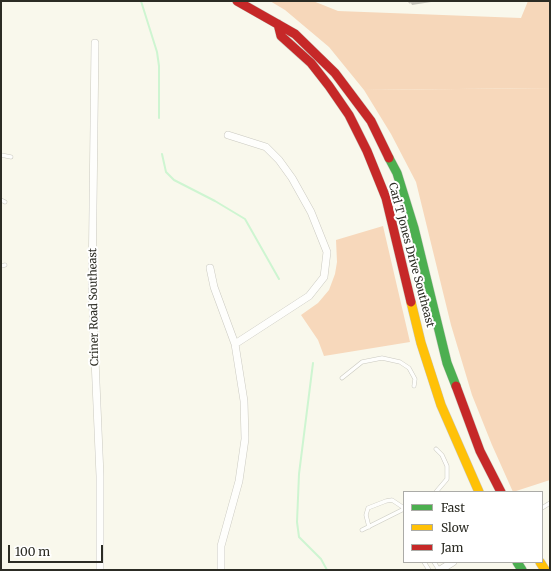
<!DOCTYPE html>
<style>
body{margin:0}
#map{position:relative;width:551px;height:571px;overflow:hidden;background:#f9f8ec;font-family:Merriweather,serif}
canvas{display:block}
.frame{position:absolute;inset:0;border:2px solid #2c2c24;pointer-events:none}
.legend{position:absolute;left:403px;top:491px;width:140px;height:72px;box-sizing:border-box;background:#fff;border:1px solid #ababa7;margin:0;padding:5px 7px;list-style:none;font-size:12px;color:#2c2c24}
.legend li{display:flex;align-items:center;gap:8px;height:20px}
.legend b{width:20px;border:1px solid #ababa7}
.scale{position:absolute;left:8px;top:545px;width:95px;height:18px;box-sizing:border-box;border:2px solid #2c2c24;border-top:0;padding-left:5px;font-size:12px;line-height:14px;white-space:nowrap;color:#2c2c24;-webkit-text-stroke:3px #fff;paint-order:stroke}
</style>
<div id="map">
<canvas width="551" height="571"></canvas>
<div class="frame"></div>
<ul class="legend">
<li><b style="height:5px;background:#4caf50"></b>Fast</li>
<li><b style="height:5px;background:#ffc107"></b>Slow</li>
<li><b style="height:5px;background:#c62828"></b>Jam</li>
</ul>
<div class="scale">100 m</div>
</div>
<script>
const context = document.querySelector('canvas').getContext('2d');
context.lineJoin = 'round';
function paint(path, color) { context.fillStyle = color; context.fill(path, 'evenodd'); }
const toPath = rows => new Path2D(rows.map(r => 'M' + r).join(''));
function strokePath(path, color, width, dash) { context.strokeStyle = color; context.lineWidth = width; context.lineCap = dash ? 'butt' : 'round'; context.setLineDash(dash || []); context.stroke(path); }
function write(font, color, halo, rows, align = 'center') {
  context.font = font + ' Merriweather,serif'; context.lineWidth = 4; context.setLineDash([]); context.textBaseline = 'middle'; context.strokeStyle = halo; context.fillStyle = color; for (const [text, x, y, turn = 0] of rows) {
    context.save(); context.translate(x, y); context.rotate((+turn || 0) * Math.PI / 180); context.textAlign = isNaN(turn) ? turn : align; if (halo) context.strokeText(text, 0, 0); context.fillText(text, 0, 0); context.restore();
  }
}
paint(toPath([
 [550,88,550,480,513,492,492,445,472,395,451,325,416,182,391,134,364,90],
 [383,226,410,342,324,356,318,340,301,315,318,303,329,290,335,274,337,262,336,240]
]), '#f7d8bb');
paint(toPath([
 [270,1,313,1,338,11,521,18,528,1,550,1,550,88,364,90,329,47,285,10]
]), '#f6d7ba');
paint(toPath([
 [410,1,431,1,431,2,412,5]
]), '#0003');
strokePath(toPath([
 [141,1,157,52,159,66,159,118],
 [162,154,166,172,174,180,215,201,245,219,279,279],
 [313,363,299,474,297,522,299,537,321,559,327,570]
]), '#cef5d1', 2);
const building = toPath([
 [409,1,426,1,409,3,409,1]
]);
paint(building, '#e0dfd6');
strokePath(building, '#cbc8bf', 1);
const lane = toPath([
 [1,155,11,157],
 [1,200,5,202],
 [1,266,5,265],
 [342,378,362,362,382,358,400,362,409,368,415,379,414,386],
 [436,492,447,479,447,466,442,455,436,449],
 [542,508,550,503],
 [369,527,366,515,368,508,386,501,392,500,404,508],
 [362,530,404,509],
 [424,562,429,570],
 [434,562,439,570]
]);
const street = toPath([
 [95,43,92,289,100,476,100,570],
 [228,135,266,147,279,160,292,178,311,212,327,252,324,277,309,296,235,344],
 [210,268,214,287,235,344,244,401,245,439,239,481,221,546,221,570],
 [440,570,453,562]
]);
const fast = toPath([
 [389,158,397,173,414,228,447,363,456,386],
 [517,562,522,570]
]);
const slow = toPath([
 [411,302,421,343,441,405,479,492],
 [540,562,545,570]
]);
const jam = toPath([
 [237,1,295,34,335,73,371,121,389,158],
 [278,24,281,36,311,63,329,86,349,115,367,151,386,198,411,302],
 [456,386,480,451,501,492]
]);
strokePath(lane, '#cac9c0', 4.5);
strokePath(street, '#cac9c0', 8);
strokePath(fast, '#cac9c0', 10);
strokePath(slow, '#cac9c0', 10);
strokePath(jam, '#cac9c0', 10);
strokePath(lane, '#fefefc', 3.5);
strokePath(street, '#fefefc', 7);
strokePath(fast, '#4caf50', 9);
strokePath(slow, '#ffc107', 9);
strokePath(jam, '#c62828', 9);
write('11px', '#2c2c24', '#fff', [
 ["Carl T Jones Drive Southeast",411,255,75],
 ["Criner Road Southeast",94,307,-91]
]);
</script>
